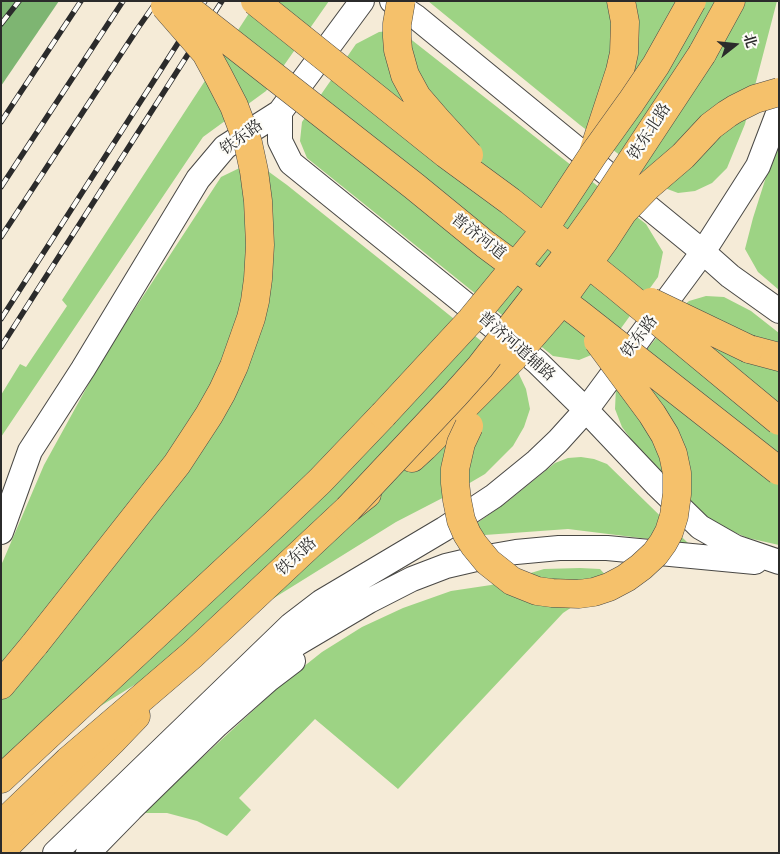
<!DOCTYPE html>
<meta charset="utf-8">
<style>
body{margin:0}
#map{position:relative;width:780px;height:854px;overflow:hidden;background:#f5ebd7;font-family:"IM FELL French Canon","Noto Serif SC",serif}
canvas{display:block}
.frame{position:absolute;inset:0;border:2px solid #2b2b2b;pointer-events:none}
.north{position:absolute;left:710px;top:20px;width:50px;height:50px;-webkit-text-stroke:4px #fdfcf7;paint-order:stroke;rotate:74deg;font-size:14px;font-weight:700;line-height:20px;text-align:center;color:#2b2b2b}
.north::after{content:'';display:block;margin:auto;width:18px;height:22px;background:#2b2b2b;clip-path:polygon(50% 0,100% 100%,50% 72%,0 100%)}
</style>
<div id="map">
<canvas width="780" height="854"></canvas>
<div class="frame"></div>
<div class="north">北</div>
</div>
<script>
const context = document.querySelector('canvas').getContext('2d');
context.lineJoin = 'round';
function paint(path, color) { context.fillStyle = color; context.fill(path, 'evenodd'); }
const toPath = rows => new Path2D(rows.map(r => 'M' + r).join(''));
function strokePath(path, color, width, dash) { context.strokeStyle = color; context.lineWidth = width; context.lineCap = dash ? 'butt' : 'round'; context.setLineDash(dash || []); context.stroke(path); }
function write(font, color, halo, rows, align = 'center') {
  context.font = font + ' "IM FELL French Canon","Noto Serif SC",serif'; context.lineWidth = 4.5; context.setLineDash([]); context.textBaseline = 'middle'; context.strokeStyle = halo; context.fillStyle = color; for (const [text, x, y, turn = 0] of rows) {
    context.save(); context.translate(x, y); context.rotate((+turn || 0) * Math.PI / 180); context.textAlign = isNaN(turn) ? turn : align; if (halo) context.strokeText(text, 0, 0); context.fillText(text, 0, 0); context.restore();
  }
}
paint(toPath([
 [257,1,329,1,266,91,203,137,1,437,1,395,20,364,26,367,67,306,62,300],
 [428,1,777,1,745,124,727,168,712,183,695,191,678,193,662,187,580,125],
 [399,30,646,224,663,252,658,277,606,349,579,360,553,356,307,158,300,141,302,122,356,44,379,32],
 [779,136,779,290,758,272,745,249,753,218],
 [254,161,287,185,422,293,517,370,526,389,530,409,524,427,513,446,485,474,456,491,396,522,1,768,1,565,3,561,44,465,104,356,221,177],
 [706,296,724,297,751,311,779,333,779,545,748,538,722,527,696,513,636,446,622,427,615,409,616,387,681,308,689,301],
 [581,457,594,459,607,464,689,544,568,529,457,537,507,502,555,463,568,458],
 [580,568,600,569,611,581,563,613,398,789,315,719,239,798,251,810,227,836,197,821,167,813,142,813,283,683,322,652,362,627,403,608,451,591,491,585,544,569]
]), '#9dd384');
paint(toPath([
 [1,1,59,1,1,86]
]), '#7eb572');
const minor = toPath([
 [392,1,416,17,703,252,730,276,779,311],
 [280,112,280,141,291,163,537,362,586,410,657,485,700,527,735,547,779,562],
 [1,532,30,451,83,369,198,179,225,147,280,112,362,1],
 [266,664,298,643,369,601,412,579,446,566,476,559,516,552,559,548,607,548,755,562],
 [55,853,291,625,321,602,444,529,494,496,537,461,558,441,586,410,703,252,758,166,779,111],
 [88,853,131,809,217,725,268,680,293,661]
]);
const major = toPath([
 [1,851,47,805,112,741,136,716]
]);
const highway = toPath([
 [702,54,731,1],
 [594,150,620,71,624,53,625,22,621,1],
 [749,349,779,357],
 [412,458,424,447,513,358],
 [1,685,35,644],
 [1,779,276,523,320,481,383,415],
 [1,825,68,761,192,655,348,509,367,494]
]);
strokePath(minor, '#494845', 26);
strokePath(major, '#494845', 29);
strokePath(highway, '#494845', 29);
strokePath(minor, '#fff', 24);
strokePath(major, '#f5c16b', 28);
strokePath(highway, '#f5c16b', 28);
const rail = toPath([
 [1,24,19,1],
 [1,122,81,1],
 [1,187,123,1],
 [1,237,138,28,157,1],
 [1,319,205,1],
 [1,347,222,1]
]);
strokePath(rail, '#2b2b2b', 5.5);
strokePath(rail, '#fdfcf7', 4, [11]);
const highwayBridge = toPath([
 [178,1,414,186,485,244,578,313,779,471],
 [255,1,446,154,510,201,616,286,779,421],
 [401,1,397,24,397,37,398,50,405,75,417,97,436,119,469,155],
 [651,302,749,349],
 [513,358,552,313,604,241,623,212,648,186,683,156,711,126,727,114,735,109,755,99,779,92],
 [383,415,471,320,537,240,593,155,631,102,656,65,692,1],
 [469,426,461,443,455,469,455,483,457,500,461,520,467,534,474,545,488,562,512,581,537,591,552,593,579,594,594,592,609,587,626,578,641,567,655,554,663,543,669,532,674,516,677,494,677,473,673,454,665,435,652,414,598,341],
 [348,509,455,395,480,367,563,260,603,204,702,54],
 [35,644,177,464,209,415,222,392,234,366,251,318,255,301,258,279,260,245,258,201,254,171,248,143,234,106,219,77,206,53,165,6]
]);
strokePath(highwayBridge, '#494845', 29, []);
strokePath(highwayBridge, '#f5c16b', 28);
write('16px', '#2b2b2b', '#fdfcf7', [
 ["铁东北路",650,132,-57],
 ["铁东路",242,138,-36],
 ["普济河道",478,237,38],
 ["铁东路",640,337,-53],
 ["普济河道辅路",516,347,41],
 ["铁东路",297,557,-43]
]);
</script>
